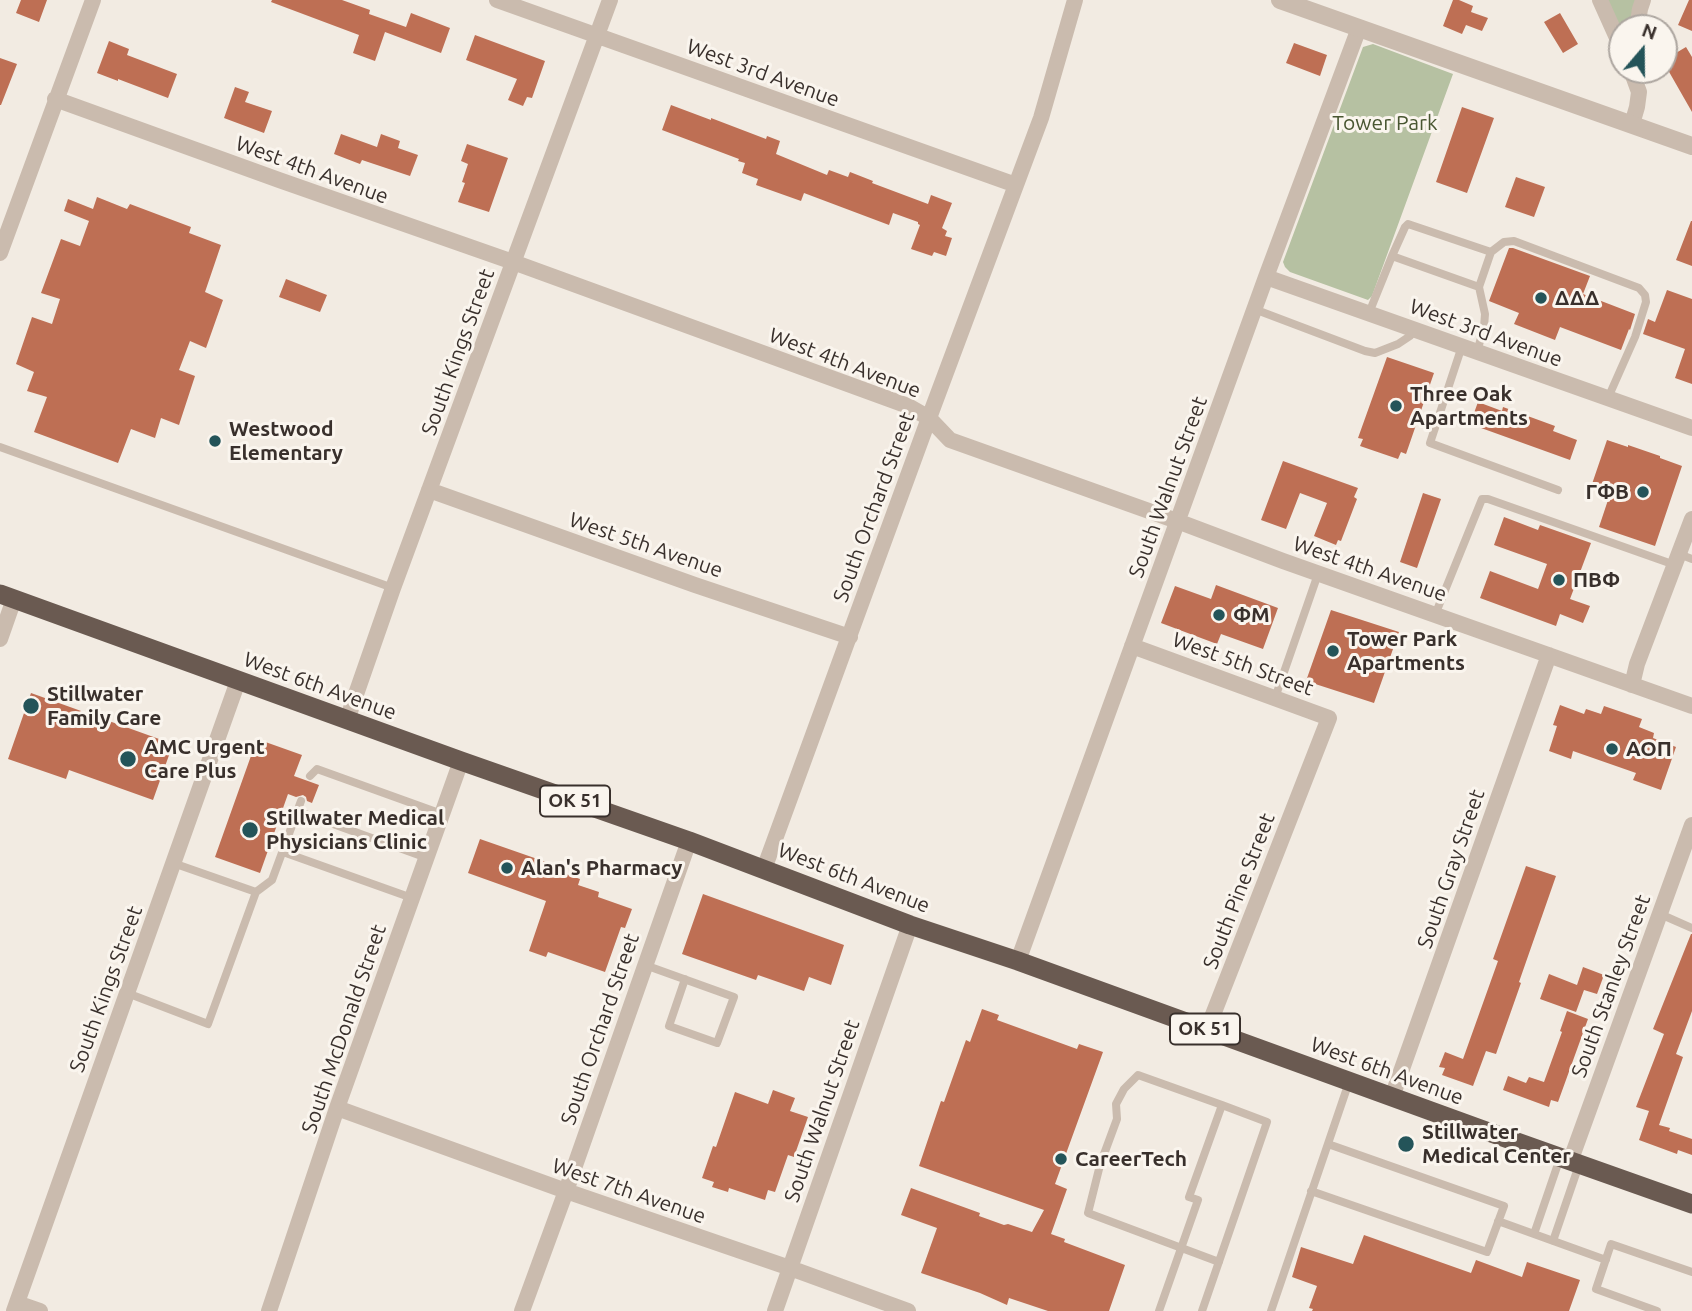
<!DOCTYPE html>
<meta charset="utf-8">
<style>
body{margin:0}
#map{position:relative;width:1692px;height:1311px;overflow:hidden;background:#f2ebe2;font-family:Ubuntu,sans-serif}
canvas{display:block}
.north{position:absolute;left:1608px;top:14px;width:70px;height:70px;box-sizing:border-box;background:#faf5ee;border:2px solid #ada6a0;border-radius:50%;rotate:20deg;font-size:19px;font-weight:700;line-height:28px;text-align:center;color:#39302c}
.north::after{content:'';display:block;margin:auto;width:24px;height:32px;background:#245459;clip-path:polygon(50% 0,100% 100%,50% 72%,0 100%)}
</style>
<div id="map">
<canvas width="1692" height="1311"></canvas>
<div class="north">N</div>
</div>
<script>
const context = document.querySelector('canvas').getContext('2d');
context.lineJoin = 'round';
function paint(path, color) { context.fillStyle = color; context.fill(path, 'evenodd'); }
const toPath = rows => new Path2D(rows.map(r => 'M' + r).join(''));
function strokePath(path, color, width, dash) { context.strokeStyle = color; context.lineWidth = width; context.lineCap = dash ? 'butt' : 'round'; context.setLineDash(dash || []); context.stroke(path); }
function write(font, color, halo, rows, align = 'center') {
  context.font = font + ' Ubuntu,sans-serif'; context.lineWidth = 6; context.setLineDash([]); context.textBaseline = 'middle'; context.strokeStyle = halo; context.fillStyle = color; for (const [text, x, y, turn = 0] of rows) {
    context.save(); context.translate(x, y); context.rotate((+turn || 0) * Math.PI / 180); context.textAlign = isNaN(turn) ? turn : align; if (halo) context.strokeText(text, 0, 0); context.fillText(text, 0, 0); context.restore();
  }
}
paint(toPath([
 [1600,0,1643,0,1637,28,1622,28,1622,49],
 [1373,44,1453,74,1372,296,1368,300,1290,272,1285,267,1283,262,1363,47]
]), '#b6c1a2');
paint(toPath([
 [21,0,47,0,39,22,16,13],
 [272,0,342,0,370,10,369,14,406,27,411,13,450,28,441,53,385,32,375,61,353,53,359,35,271,2],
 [1453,0,1459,0,1473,6,1471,12,1488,18,1482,31,1466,25,1462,34,1443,26],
 [1689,0,1692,0,1692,31,1678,25],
 [1560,13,1578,44,1563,53,1544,22],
 [475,35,545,61,532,98,527,97,523,106,508,100,517,79,466,60],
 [109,41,129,49,127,55,177,74,168,98,118,79,118,81,97,73],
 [1294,43,1327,55,1320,76,1286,63],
 [1686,47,1692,57,1692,112,1664,63,1664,60],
 [0,58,17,64,1,105,0,105],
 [235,87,249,92,245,102,272,111,264,133,224,118],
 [671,105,711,120,711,118,766,139,767,136,780,141,776,154,827,175,829,170,848,177,850,172,873,181,872,183,928,204,931,195,952,203,942,228,947,231,945,236,952,238,946,256,934,252,932,256,911,249,920,225,918,224,918,222,893,213,889,225,804,193,801,201,756,185,758,179,742,173,745,163,738,161,739,159,662,130],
 [1462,107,1494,118,1467,193,1436,182],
 [341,134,377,147,381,134,400,141,398,148,418,155,410,176,362,160,360,164,334,154],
 [467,144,508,158,489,212,458,202,465,183,462,182,468,164,461,161],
 [1516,177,1545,187,1534,217,1505,207],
 [97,197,127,209,130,204,191,227,189,233,221,245,205,292,223,300,206,348,190,341,179,370,195,376,179,425,161,418,155,438,131,429,118,463,34,432,47,397,27,391,34,372,16,364,32,317,52,324,60,299,41,293,61,239,80,246,89,221,64,211,68,199,93,209],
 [1691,221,1692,221,1692,266,1676,260],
 [1509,248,1513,248,1590,276,1583,294,1635,314,1630,330,1629,329,1621,350,1560,327,1555,340,1514,324,1519,313,1489,301],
 [286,279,327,295,320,312,279,297],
 [1667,290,1692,299,1692,384,1675,378,1685,349,1643,334,1648,319,1655,322],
 [1387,357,1434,373,1406,454,1401,452,1398,459,1360,446,1363,439,1358,438],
 [1478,402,1502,411,1503,407,1555,426,1553,431,1577,440,1570,460,1470,424],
 [1607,440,1628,447,1628,445,1660,456,1660,458,1682,466,1655,546,1599,527,1611,491,1592,484],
 [1283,461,1358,488,1354,497,1357,499,1341,541,1338,540,1336,545,1314,536,1327,503,1300,493,1286,529,1261,520],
 [1423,493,1441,499,1417,568,1400,562],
 [1504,517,1538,530,1540,525,1591,543,1570,599,1590,606,1583,623,1560,614,1556,626,1480,598,1490,571,1538,589,1547,564,1494,545],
 [1216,585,1278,608,1263,649,1221,634,1217,644,1161,623,1175,586,1211,599],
 [1331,610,1399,632,1374,703,1306,681],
 [31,693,173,744,153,800,69,770,66,779,8,759],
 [1560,705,1584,714,1586,709,1601,714,1604,706,1642,719,1639,727,1654,733,1653,738,1676,747,1661,790,1633,780,1636,773,1573,751,1571,759,1549,751,1557,726,1553,725],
 [257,739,302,755,294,776,319,785,312,803,307,801,306,797,303,795,296,797,288,794,260,873,215,857],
 [480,839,546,862,544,866,580,879,578,885,599,892,598,897,632,909,625,928,621,927,605,972,548,952,546,957,529,951,546,901,468,873],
 [1526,866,1556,876,1519,982,1521,983,1496,1054,1486,1051,1473,1086,1442,1075,1445,1068,1439,1067,1445,1052,1463,1059,1498,961,1493,959],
 [703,894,844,945,831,985,809,977,804,991,758,975,756,980,682,954],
 [1691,934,1692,934,1692,1011,1676,1054,1683,1057,1659,1125,1670,1128,1669,1131,1692,1139,1692,1155,1678,1150,1677,1154,1639,1140,1649,1111,1636,1107,1664,1034,1653,1029],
 [1583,967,1604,975,1597,994,1584,990,1576,1012,1540,999,1549,974,1577,985],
 [982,1009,999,1015,997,1020,1077,1049,1079,1044,1103,1052,1055,1184,1067,1189,1051,1234,1065,1239,1064,1242,1125,1265,1109,1311,1048,1311,1009,1298,1007,1305,980,1293,921,1273,937,1228,901,1215,911,1188,980,1213,979,1216,1004,1225,1008,1224,1032,1232,1044,1210,919,1166,941,1101,944,1102,966,1040,970,1042],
 [1567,1011,1588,1019,1558,1102,1551,1100,1549,1107,1503,1090,1508,1076,1526,1083,1529,1077,1544,1082,1562,1032,1560,1031],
 [773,1090,795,1098,790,1111,808,1117,794,1157,788,1155,775,1192,768,1190,765,1200,729,1188,728,1192,712,1187,714,1182,702,1178,713,1146,716,1147,735,1092,768,1104],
 [1364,1235,1471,1273,1476,1260,1522,1277,1527,1262,1580,1280,1569,1311,1312,1311,1313,1309,1309,1308,1317,1286,1292,1277,1301,1247,1353,1264]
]), '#be6f54');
strokePath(toPath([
 [1491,252,1504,242,1514,241,1639,288,1645,295,1646,302,1635,337,1608,398],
 [1392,256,1405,227,1408,224,1491,252,1479,287],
 [1254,309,1365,351,1375,353,1398,344,1410,336,1415,330],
 [1369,313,1392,256,1479,287,1485,314,1484,327,1477,352],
 [1462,346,1430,443,1558,490],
 [0,447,393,588],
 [1679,554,1692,559],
 [1435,615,1482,499,1488,499,1675,565],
 [1275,698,1318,574],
 [310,776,317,769,442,814],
 [297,811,427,858],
 [283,852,412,898],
 [256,892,272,880,301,801],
 [1660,914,1692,928],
 [645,965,656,969,734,997,717,1043,669,1026,685,979],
 [127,993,208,1024,256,892,173,863],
 [1311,1191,1487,1252,1504,1206,1328,1144],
 [1498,1221,1606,1260],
 [1534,1234,1560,1158],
 [1553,1241,1579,1165],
 [1219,1262,1088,1213,1100,1165,1117,1119,1116,1104,1124,1089,1138,1075,1222,1105],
 [1159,1311,1198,1200,1189,1197,1222,1105,1267,1122,1202,1311],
 [1271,1311,1349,1082],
 [1657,1311,1596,1289,1611,1244,1692,1272]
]), '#cabbae', 8);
strokePath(toPath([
 [497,0,1016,185],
 [1600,0,1622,49],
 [1637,28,1640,9,1643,0],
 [1631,70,1639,92,1637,107,1632,124],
 [55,99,279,180,513,262,908,406,929,418,950,440,1177,521,1283,561,1692,706],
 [0,253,93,0],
 [1266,277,1692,428],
 [429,490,695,585,850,637],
 [0,639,14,599],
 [1132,646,1329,718,1207,1030],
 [1632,685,1637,664,1692,519],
 [347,720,393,588,610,0],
 [764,869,929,418,1041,118,1075,0],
 [1018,961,1266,277,1359,28],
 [1392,1097,1549,655],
 [337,1108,566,1191,790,1268,908,1311],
 [1570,1162,1692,825],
 [17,1303,40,1311],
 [14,1311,238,681],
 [269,1311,337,1108,461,761],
 [522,1311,566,1191,689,841],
 [775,1311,910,925]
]), '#cabbae', 16);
strokePath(toPath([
 [1280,0,1692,146]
]), '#cabbae', 18);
strokePath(toPath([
 [0,594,461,761,689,841,910,925,1018,961,1483,1130,1692,1204]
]), '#6a5a51', 19);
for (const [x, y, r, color] of [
 [1541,298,7,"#245459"],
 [1396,406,7,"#245459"],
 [215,441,7,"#245459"],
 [1643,492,7,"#245459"],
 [1559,580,7,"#245459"],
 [1219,615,7,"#245459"],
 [1333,651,7,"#245459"],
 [31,706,9,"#245459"],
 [1612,749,7,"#245459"],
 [128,759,9,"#245459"],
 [250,830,9,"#245459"],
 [507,868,7,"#245459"],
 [1406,1144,9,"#245459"],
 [1061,1159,7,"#245459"]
]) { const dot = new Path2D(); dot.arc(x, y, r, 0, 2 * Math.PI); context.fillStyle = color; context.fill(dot); strokePath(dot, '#faf5ee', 2.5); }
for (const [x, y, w] of [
 [575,801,70],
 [1205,1029,70]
]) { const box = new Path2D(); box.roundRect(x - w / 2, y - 15.5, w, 31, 5); context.fillStyle = '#faf5ee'; context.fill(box); strokePath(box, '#39302c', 2); }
write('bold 19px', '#39302c', null, [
 ["OK 51",575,801],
 ["OK 51",1205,1029]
]);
write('21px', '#39302c', '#faf5ee', [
 ["West 3rd Avenue",763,73,20],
 ["West 4th Avenue",312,170,20],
 ["West 3rd Avenue",1486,333,20],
 ["South Kings Street",458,352,-70],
 ["West 4th Avenue",845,363,21],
 ["South Walnut Street",1168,487,-70],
 ["South Orchard Street",874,507,-70],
 ["West 5th Avenue",646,545,19],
 ["West 4th Avenue",1370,569,19],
 ["West 5th Street",1243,664,20],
 ["West 6th Avenue",320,686,20],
 ["South Gray Street",1451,869,-71],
 ["West 6th Avenue",854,878,21],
 ["South Pine Street",1239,891,-69],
 ["South Stanley Street",1611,986,-70],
 ["South Kings Street",106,989,-70],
 ["South McDonald Street",344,1029,-71],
 ["South Orchard Street",600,1029,-71],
 ["West 6th Avenue",1387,1071,20],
 ["South Walnut Street",822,1111,-71],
 ["West 7th Avenue",629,1191,19]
]);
write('21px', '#485631', '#faf5ee', [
 ["Tower Park",1385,123]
]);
write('bold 21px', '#39302c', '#faf5ee', [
 ["ΔΔΔ",1555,298],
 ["Three Oak",1410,394],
 ["Apartments",1410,418],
 ["Westwood",229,429],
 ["Elementary",229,453],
 ["ΓΦΒ",1629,492,"right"],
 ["ΠΒΦ",1573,580],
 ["ΦΜ",1233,615],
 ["Tower Park",1347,639],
 ["Apartments",1347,663],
 ["Stillwater",47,694],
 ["Family Care",47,718],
 ["AMC Urgent",144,747],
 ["Care Plus",144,771],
 ["AOΠ",1626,749],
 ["Stillwater Medical",266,818],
 ["Physicians Clinic",266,842],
 ["Alan's Pharmacy",521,868],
 ["Stillwater",1422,1132],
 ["Medical Center",1422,1156],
 ["CareerTech",1075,1159]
], 'left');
</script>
